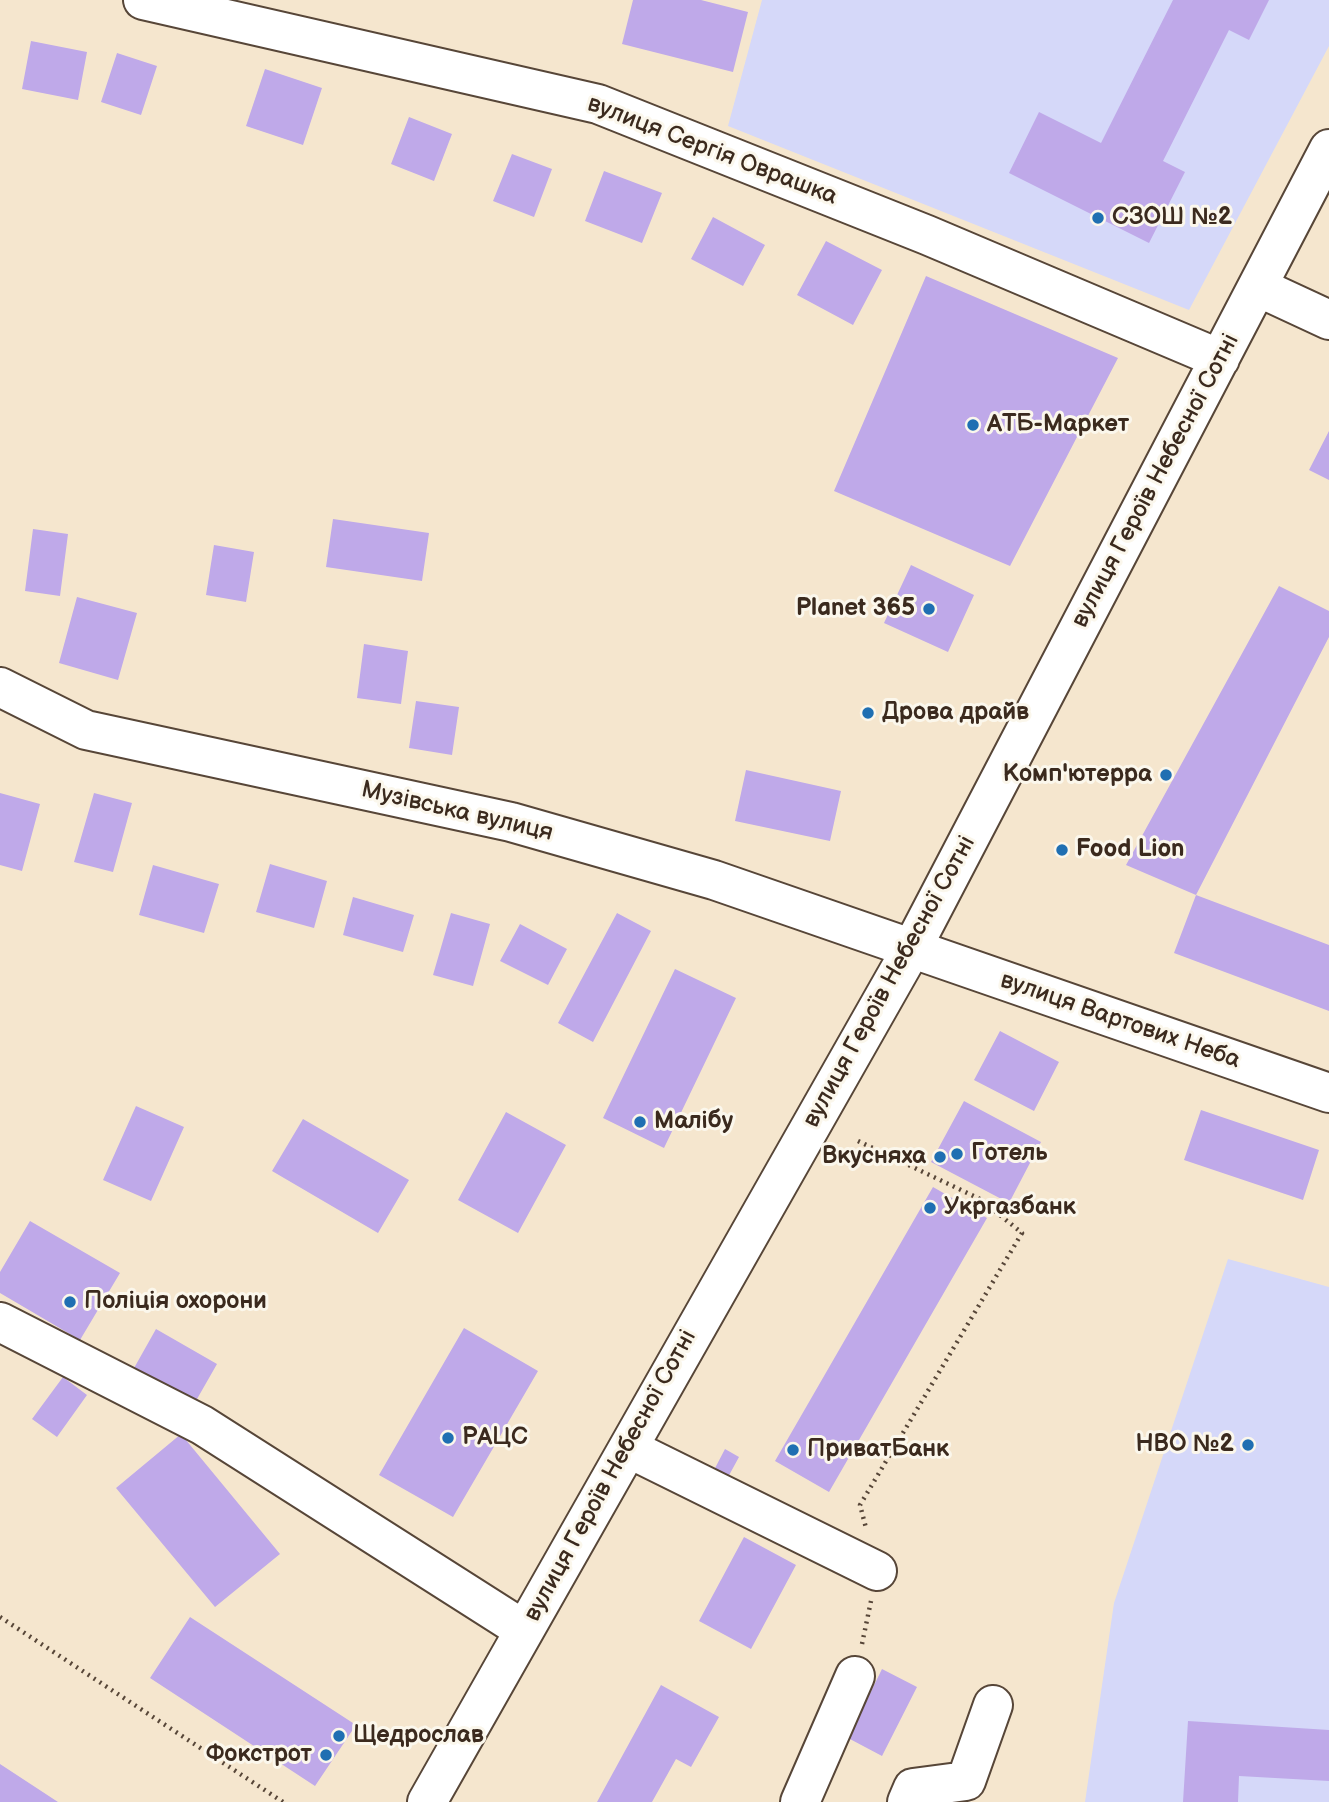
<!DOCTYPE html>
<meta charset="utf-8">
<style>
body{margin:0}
canvas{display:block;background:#f5e6ce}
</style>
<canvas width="1329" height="1802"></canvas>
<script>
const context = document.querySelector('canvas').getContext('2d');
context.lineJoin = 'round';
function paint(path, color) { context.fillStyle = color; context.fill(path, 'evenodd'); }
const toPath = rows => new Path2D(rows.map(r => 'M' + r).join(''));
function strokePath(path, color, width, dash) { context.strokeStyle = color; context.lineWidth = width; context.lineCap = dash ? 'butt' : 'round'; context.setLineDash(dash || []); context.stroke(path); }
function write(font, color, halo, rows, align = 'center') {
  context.font = font + ' "Balsamiq Sans",sans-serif'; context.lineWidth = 6; context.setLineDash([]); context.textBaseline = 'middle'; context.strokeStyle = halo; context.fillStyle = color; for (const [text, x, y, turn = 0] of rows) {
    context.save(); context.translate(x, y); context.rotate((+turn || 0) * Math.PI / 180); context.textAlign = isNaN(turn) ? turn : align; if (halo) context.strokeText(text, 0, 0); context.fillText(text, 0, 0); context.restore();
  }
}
paint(toPath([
 [762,0,1329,0,1329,46,1189,310,728,126],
 [1228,1259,1329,1287,1329,1802,1085,1802,1114,1603]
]), '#d5d8f9');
paint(toPath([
 [633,0,701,0,748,12,733,72,622,44],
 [1173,0,1269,0,1249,40,1229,30,1163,161,1185,172,1149,243,1009,173,1039,112,1101,143],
 [31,41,87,52,78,100,22,89],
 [117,53,157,66,141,115,101,102],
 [265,69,322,88,303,145,246,126],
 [409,117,452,134,434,181,391,164],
 [512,154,552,169,534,217,493,201],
 [604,171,662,193,642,243,585,221],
 [713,217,765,245,743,286,691,259],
 [826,241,882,270,853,325,797,295],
 [926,276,1118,358,1010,566,834,491],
 [1329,431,1329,480,1309,470],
 [333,519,429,533,422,581,326,567],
 [33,529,68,534,60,596,25,591],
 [214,545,254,552,246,602,206,595],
 [911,565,974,595,948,652,884,623],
 [1279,586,1329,611,1329,637,1196,895,1126,865],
 [77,597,137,613,118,680,59,663],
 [364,644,408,651,401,704,357,698],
 [416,701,459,707,452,755,409,748],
 [746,770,841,791,830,841,735,821],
 [0,793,40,804,22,871,0,865],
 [94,793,132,803,113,872,74,862],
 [270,864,327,881,314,928,256,912],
 [153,865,219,884,204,933,139,915],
 [1196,895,1329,945,1329,1011,1174,953],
 [353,897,414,915,403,952,343,935],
 [451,913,490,924,473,986,433,975],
 [617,913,651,931,593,1042,558,1023],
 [520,924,567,949,548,985,500,961],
 [675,969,736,998,664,1148,603,1118],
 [1000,1031,1059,1062,1034,1111,974,1080],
 [964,1101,1041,1142,1009,1203,931,1162],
 [136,1106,184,1127,151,1201,103,1180],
 [1201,1110,1319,1150,1303,1200,1184,1160],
 [506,1112,566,1145,518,1233,458,1200],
 [303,1119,409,1180,378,1233,272,1171],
 [933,1187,987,1218,829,1492,775,1461],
 [30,1221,120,1273,80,1340,0,1293,0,1272],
 [464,1328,538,1371,453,1517,379,1475],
 [156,1329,217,1364,189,1413,129,1377],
 [63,1377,87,1395,57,1437,32,1419],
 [181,1434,280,1554,215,1607,116,1488],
 [725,1449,739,1457,727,1479,713,1472],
 [744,1537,796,1565,751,1649,699,1621],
 [190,1617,356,1725,315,1786,150,1678],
 [882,1669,917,1687,882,1756,848,1738],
 [661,1685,719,1717,691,1767,676,1759,652,1802,597,1802],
 [1188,1721,1329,1730,1329,1781,1239,1776,1238,1802,1183,1802],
 [0,1764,58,1802,0,1802]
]), '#bfa9e9');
const minor = toPath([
 [143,0,598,104,927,235,1220,359],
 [1258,287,1329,320],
 [0,687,86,730,511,822,714,880,1329,1093],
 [0,1322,202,1425,524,1630],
 [628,1448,877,1571],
 [427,1802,912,948,1329,149],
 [800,1802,855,1676],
 [907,1802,913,1788,966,1781,993,1705]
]);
strokePath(minor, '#574638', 42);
strokePath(toPath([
 [858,1141,980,1199,1022,1233,860,1505,866,1528],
 [0,1617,283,1802],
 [862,1644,871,1601]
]), '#574638', 4.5, [2, 5]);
strokePath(minor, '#fff', 38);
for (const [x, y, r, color] of [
 [1098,218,7,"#1f6fb2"],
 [973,425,7,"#1f6fb2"],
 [929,609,7,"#1f6fb2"],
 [868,713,7,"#1f6fb2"],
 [1166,775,7,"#1f6fb2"],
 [1062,850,7,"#1f6fb2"],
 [640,1122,7,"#1f6fb2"],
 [957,1154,7,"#1f6fb2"],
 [940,1157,7,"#1f6fb2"],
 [930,1208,7,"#1f6fb2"],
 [70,1302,7,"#1f6fb2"],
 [448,1438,7,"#1f6fb2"],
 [1248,1445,7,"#1f6fb2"],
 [793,1450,7,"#1f6fb2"],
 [339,1736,7,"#1f6fb2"],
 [326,1755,7,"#1f6fb2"]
]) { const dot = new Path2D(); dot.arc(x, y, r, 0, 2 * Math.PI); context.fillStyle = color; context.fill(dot); strokePath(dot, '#fbf7ec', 2.5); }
write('24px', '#3b2a1e', '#fbf7ec', [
 ["вулиця Сергія Оврашка",712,151,21],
 ["вулиця Героїв Небесної Сотні",1156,481,-62],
 ["Музівська вулиця",457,812,13],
 ["вулиця Героїв Небесної Сотні",890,982,-61],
 ["вулиця Вартових Неба",1120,1021,19],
 ["вулиця Героїв Небесної Сотні",611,1476,-61]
]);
write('bold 24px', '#3b2a1e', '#fbf7ec', [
 ["СЗОШ №2",1112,218],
 ["АТБ-Маркет",987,425],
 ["Planet 365",915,609,"right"],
 ["Дрова драйв",882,713],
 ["Комп'ютерра",1152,775,"right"],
 ["Food Lion",1076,850],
 ["Малібу",654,1122],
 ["Готель",971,1154],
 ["Вкусняха",926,1157,"right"],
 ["Укргазбанк",944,1208],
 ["Поліція охорони",84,1302],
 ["РАЦС",462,1438],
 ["НВО №2",1234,1445,"right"],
 ["ПриватБанк",807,1450],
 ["Щедрослав",353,1736],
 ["Фокстрот",312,1755,"right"]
], 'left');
</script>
